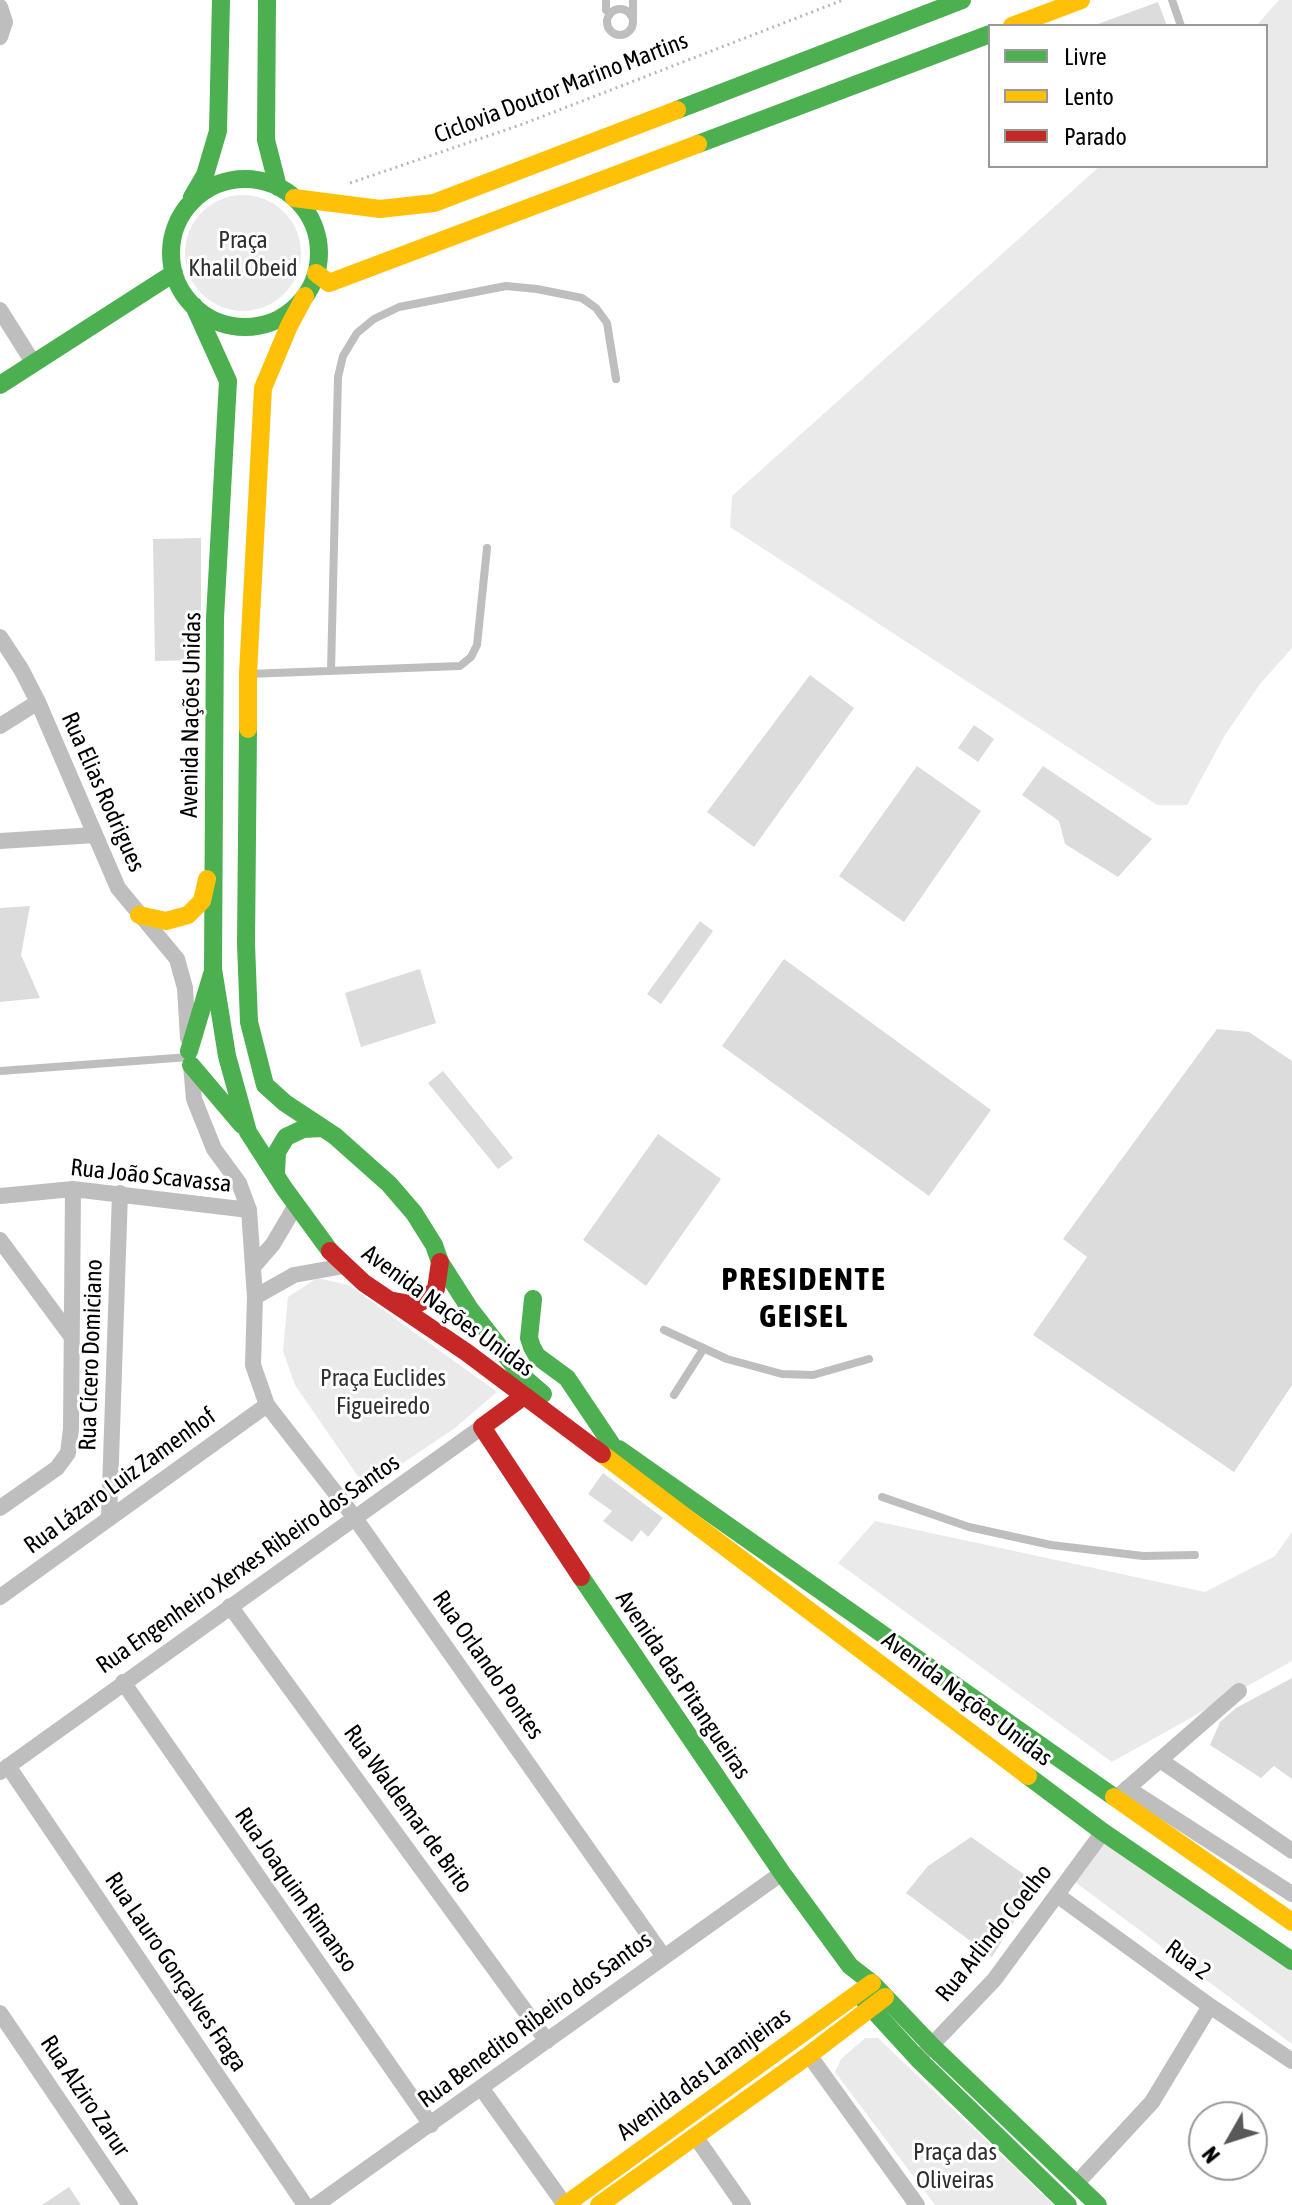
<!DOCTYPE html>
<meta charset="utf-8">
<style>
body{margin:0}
#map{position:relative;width:1292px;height:2205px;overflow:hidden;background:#fff;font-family:"Asap Condensed",sans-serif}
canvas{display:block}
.legend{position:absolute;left:988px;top:24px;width:280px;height:144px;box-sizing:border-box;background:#fff;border:2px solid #999;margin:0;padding:10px 14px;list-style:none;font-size:24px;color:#000}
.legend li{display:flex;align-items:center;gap:16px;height:40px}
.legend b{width:40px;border:2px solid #999}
.north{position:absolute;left:1188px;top:2101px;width:80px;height:80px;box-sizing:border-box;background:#fff;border:2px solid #999;border-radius:50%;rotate:231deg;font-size:22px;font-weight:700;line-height:32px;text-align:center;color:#000}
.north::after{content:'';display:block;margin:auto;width:28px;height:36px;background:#595959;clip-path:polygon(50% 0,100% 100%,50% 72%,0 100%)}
</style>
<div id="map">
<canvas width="1292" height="2205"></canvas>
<ul class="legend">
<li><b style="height:10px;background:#4caf50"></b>Livre</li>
<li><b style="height:10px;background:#ffc107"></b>Lento</li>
<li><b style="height:10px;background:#c62828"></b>Parado</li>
</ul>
<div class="north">N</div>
</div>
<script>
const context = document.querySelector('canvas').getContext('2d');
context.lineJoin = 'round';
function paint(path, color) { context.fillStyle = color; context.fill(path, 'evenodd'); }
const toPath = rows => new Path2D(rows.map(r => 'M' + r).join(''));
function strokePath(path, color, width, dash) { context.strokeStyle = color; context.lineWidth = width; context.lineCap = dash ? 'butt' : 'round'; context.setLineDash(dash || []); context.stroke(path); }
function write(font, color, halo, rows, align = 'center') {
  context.font = font + ' "Asap Condensed",sans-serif'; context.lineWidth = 6; context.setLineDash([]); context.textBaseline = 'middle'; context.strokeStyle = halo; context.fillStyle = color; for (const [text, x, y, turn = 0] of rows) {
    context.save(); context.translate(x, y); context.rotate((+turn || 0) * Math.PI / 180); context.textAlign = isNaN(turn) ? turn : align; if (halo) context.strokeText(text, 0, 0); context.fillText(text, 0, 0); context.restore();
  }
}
paint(toPath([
 [1279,0,1292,0,1292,648,1260,684,1225,735,1187,805,1157,805,730,527,732,496,1100,166,1266,166,1266,26,1256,26],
 '185 253a58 58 0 1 1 116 0a58 58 0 1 1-116 0Z',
 [317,1278,349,1285,497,1392,455,1428,366,1488,295,1385,283,1351,288,1297],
 [875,1521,1205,1592,1275,1556,1292,1532,1292,1661,1112,1762,838,1563],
 [1103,1838,1292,1968,1292,2044,1075,1882],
 [865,2038,878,2038,1054,2205,935,2205,835,2072,841,2059]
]), '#eaeaea');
paint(toPath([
 [1158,2,1167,26,1098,26,1098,24],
 [201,538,201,660,155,661,153,539],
 [810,675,854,708,754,847,707,812],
 [974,725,994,739,978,762,958,748],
 [917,766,981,811,904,922,839,876],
 [1043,766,1152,839,1118,877,1065,844,1059,821,1022,795],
 [30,906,21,955,40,998,0,1002,0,908],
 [700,921,713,931,661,1004,647,994],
 [784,959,991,1110,929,1196,722,1046],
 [420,969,436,1023,361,1047,345,993],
 [1217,1029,1249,1032,1292,1061,1292,1385,1234,1472,1033,1335,1087,1257,1063,1239],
 [443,1071,513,1158,498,1169,428,1083],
 [658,1134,721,1179,646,1286,583,1240],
 [603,1473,663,1518,648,1537,641,1530,632,1542,603,1521,612,1511,588,1494],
 [1292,1678,1292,1779,1274,1766,1261,1778,1210,1745,1220,1722,1236,1708],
 [971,1837,1029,1878,1031,1894,992,1957,906,1893,928,1866],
 [69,2187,81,2205,42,2205]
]), '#dcdcdc');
strokePath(toPath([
 [350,183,523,124,843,0]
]), '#b8b8b8', 3, [2, 4]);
strokePath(toPath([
 [1172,0,1181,26],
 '607 22a13 13 0 1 1 26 0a13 13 0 1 1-26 0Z',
 [606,10,606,0],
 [633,18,633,0],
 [331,671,338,377,343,356,357,333,374,319,399,307,506,286,537,289,582,298,596,308,607,323,616,379],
 [248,674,460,666,471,657,477,645,487,548],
 [0,1071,189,1057],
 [664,1330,727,1359,782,1374,813,1375,869,1359],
 [674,1395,704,1348],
 [882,1497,969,1527,1051,1545,1143,1556,1195,1555]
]), '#bebebe', 8);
strokePath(toPath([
 [0,7,5,22,0,37],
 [0,310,34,364],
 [0,637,21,669,38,702,118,888,177,959,185,988,188,1038],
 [0,726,38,702],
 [0,841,95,835],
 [191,1065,194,1099,214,1149,239,1183,249,1210,255,1297,253,1365,267,1405,355,1518,664,1957],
 [0,1196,73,1189,249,1210],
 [0,1240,71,1336],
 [254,1266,273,1244,296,1205],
 [255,1297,294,1275,344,1266],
 [0,1508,57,1468,68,1453,71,1429,73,1189],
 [109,1519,120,1193],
 [0,1597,267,1405],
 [230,1606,547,2041],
 [123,1682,431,2125],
 [1160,1760,1292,1851],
 [8,1766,305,2205],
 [0,1772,482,1427],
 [1127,1788,1292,1894],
 [1122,1793,1239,1691],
 [1057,1895,1210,2006,1292,2061],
 [0,2013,130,2205],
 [926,2051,994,1980,1103,1832],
 [809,2055,917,2205],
 [482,2089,565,2205],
 [695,2136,743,2205],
 [1076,2184,1152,2102,1210,2006],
 [316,2205,782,1873]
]), '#bebebe', 16);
strokePath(toPath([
 [267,0,266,140,278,187],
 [677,110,962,0],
 [698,144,990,34],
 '171 253a74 74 0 1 1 148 0a74 74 0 1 1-148 0Z',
 [192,197,205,175,218,131,221,0],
 [194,306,228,381,215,618,213,969,227,1056,248,1132,284,1188,330,1251],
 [0,385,174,273],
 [248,729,246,944,249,1022,265,1085,285,1103,335,1136,389,1184,414,1213,434,1245,440,1262,470,1309,521,1375,543,1394],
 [189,1051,212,974],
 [191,1065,242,1125],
 [276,1174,277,1152,286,1137,303,1129,322,1128],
 [533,1299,529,1338,532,1347,537,1356,567,1378,612,1445],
 [619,1449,1114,1797],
 [581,1577,782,1873,850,1966,872,1983,932,2046,1098,2205],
 [1028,1776,1103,1832,1292,1961],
 [863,1999,918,2059,1068,2205]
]), '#4caf50', 18);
strokePath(toPath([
 [1012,26,1081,0],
 [294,198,380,209,434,203,677,110],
 [316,273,329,283,698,144],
 [248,729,248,674,263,388,289,326,305,296],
 [139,915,166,921,188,915,202,901,207,879],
 [602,1454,1028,1776],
 [1114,1797,1292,1922],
 [565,2205,872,1983],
 [599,2205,809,2055,885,1997]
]), '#ffc107', 18);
strokePath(toPath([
 [330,1251,364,1283,466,1352,602,1454],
 [394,1301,415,1305,426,1299,436,1289,440,1262],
 [524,1396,482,1427,581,1577]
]), '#c62828', 18);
write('24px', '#000', '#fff', [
 ["Ciclovia Doutor Marino Martins",561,88,-21],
 ["Avenida Nações Unidas",191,715,-89],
 ["Rua Elias Rodrigues",103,792,66],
 ["Rua João Scavassa",151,1176,6],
 ["Avenida Nações Unidas",448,1311,36],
 ["Rua Cícero Domiciano",91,1355,-88],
 ["Rua Lázaro Luiz Zamenhof",120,1481,-36],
 ["Rua Engenheiro Xerxes Ribeiro dos Santos",248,1564,-35],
 ["Rua Orlando Pontes",488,1665,55],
 ["Avenida das Pitangueiras",683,1685,56],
 ["Avenida Nações Unidas",967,1699,37],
 ["Rua Waldemar de Brito",408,1809,54],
 ["Rua Joaquim Rimanso",296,1890,55],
 ["Rua Arlindo Coelho",994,1933,-51],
 ["Rua 2",1188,1960,37],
 ["Rua Lauro Gonçalves Fraga",176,1972,56],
 ["Rua Benedito Ribeiro dos Santos",535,2020,-36],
 ["Avenida das Laranjeiras",704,2074,-36],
 ["Rua Alziro Zarur",85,2096,56]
]);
write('24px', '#2f2f2f', '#fff', [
 ["Praça",243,240],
 ["Khalil Obeid",243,268],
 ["Praça Euclides",383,1378],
 ["Figueiredo",383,1406],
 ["Praça das",955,2152],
 ["Oliveiras",955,2180]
]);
context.letterSpacing = '2px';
write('bold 32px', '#000', '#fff', [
 ["PRESIDENTE",804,1280],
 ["GEISEL",804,1317]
]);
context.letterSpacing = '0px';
</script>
